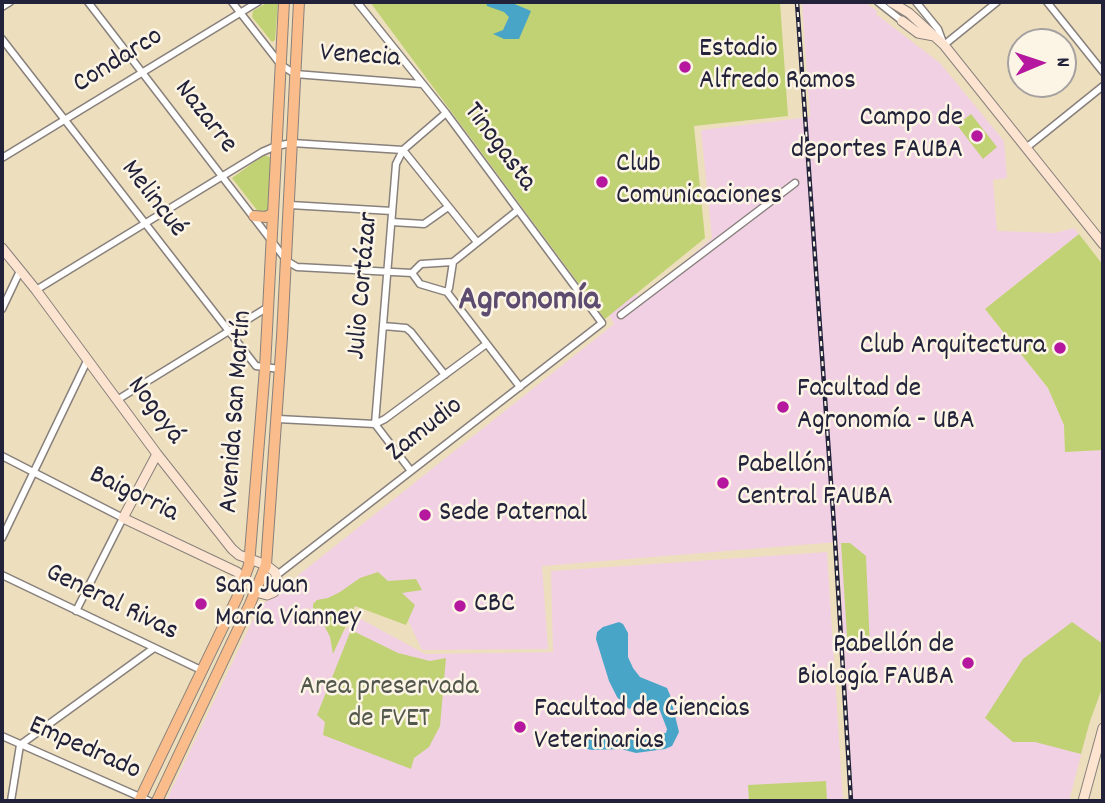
<!DOCTYPE html>
<meta charset="utf-8">
<style>
body{margin:0}
#map{position:relative;width:1105px;height:803px;overflow:hidden;background:#eddfbd;font-family:Dekko,sans-serif}
canvas{display:block}
.frame{position:absolute;inset:0;border:4px solid #22223b;pointer-events:none}
.north{position:absolute;left:1007px;top:28px;width:70px;height:70px;box-sizing:border-box;background:#fcf5e5;border:2px solid #a5a1a1;border-radius:50%;rotate:88deg;font-size:19px;font-weight:700;line-height:28px;text-align:center;color:#22223b}
.north::after{content:'';display:block;margin:auto;width:24px;height:32px;background:#b5179e;clip-path:polygon(50% 0,100% 100%,50% 72%,0 100%)}
</style>
<div id="map">
<canvas width="1105" height="803"></canvas>
<div class="frame"></div>
<div class="north">N</div>
</div>
<script>
const context = document.querySelector('canvas').getContext('2d');
context.lineJoin = 'round';
function paint(path, color) { context.fillStyle = color; context.fill(path, 'evenodd'); }
const toPath = rows => new Path2D(rows.map(r => 'M' + r).join(''));
function strokePath(path, color, width, dash) { context.strokeStyle = color; context.lineWidth = width; context.lineCap = dash ? 'butt' : 'round'; context.setLineDash(dash || []); context.stroke(path); }
function write(font, color, halo, rows, align = 'center') {
  context.font = font + ' Dekko,sans-serif'; context.lineWidth = 5; context.setLineDash([]); context.textBaseline = 'middle'; context.strokeStyle = halo; context.fillStyle = color; for (const [text, x, y, turn = 0] of rows) {
    context.save(); context.translate(x, y); context.rotate((+turn || 0) * Math.PI / 180); context.textAlign = isNaN(turn) ? turn : align; if (halo) context.strokeText(text, 0, 0); context.fillText(text, 0, 0); context.restore();
  }
}
paint(toPath([
 [802,2,865,2,877,11,876,14,940,63,1004,141,1007,178,993,180,997,231,1055,233,1074,228,1079,234,985,309,1048,388,1064,425,1065,452,1103,450,1103,686,1090,721,1069,801,853,801,838,542,542,566,548,649,422,650,391,584,343,615,323,614,305,607,343,632,359,618,425,654,553,652,551,571,827,552,843,801,166,801,260,605,279,595,291,581,614,324,596,290,621,272,640,300,712,238,701,130,810,117]
]), '#f1d0e3');
paint(toPath([
 [268,2,278,2,275,40,272,42,252,17,253,11],
 [370,2,780,2,788,116,694,126,705,238,605,319],
 [971,114,997,147,983,159,957,125],
 [264,155,272,158,270,211,260,214,232,178],
 [1079,234,1103,265,1103,450,1065,452,1064,425,1048,388,985,309],
 [841,543,850,543,866,556,870,648,848,651],
 [378,572,388,581,416,579,422,590,402,593,415,605,406,625,355,606,333,654,330,637,323,623,313,610,313,604,317,600,328,598,340,592,360,578],
 [1072,622,1103,644,1103,686,1090,721,1081,754,1035,742,1013,742,985,718,1023,659],
 [351,630,398,653,430,661,446,658,440,726,429,747,414,758,411,769,323,735,325,722,317,715],
 [826,781,827,801,749,801,748,785]
]), '#c1d274');
paint(toPath([
 [486,2,510,2,531,11,519,39,504,39,493,34,503,30,509,17,504,12,487,6],
 [619,622,623,624,628,633,628,657,633,668,640,677,667,688,670,695,679,732,672,746,665,749,636,753,621,749,592,750,587,749,580,742,583,735,589,734,647,736,666,733,667,729,657,703,645,702,629,709,617,697,609,681,596,639,597,632,603,627]
]), '#49a5c7');
const street = toPath([
 [88,2,287,261,297,267,412,273,421,264,453,262,518,210],
 [232,2,281,65,295,74,422,84],
 [878,2,902,21],
 [916,2,938,29,944,45,997,2],
 [1047,2,1103,72],
 [2,7,10,2],
 [2,39,256,366,280,369],
 [1026,148,1103,86],
 [2,158,258,2],
 [290,205,392,211],
 [392,222,424,224,448,207],
 [412,273,420,284,447,292],
 [36,290,262,152,276,146,292,143,403,150,477,242],
 [447,292,520,387],
 [447,292,449,288,453,262],
 [2,309,20,271],
 [621,315,795,183],
 [383,326,406,328,411,332,445,375],
 [117,400,268,307],
 [278,419,375,424,385,419,485,345],
 [2,456,123,518,76,611],
 [411,471,375,424,396,164,403,150,446,113],
 [2,538,87,361],
 [2,575,201,670],
 [277,575,602,323,446,113,357,2],
 [2,736,149,801],
 [11,801,20,745,154,648]
]);
const secondary = toPath([
 [891,2,909,13,944,45,1103,244],
 [902,21,918,33,934,36],
 [2,248,36,290,157,454,232,549,239,555,266,565,275,572,278,582,274,592,267,595,256,592,237,572,123,518,157,454],
 [1083,801,1103,728]
]);
const primary = toPath([
 [254,216,266,217,273,213],
 [139,801,237,598,249,565,265,368,284,2],
 [157,801,250,604,266,565,282,337,299,2]
]);
strokePath(street, '#88807c', 9);
strokePath(secondary, '#88807c', 11);
strokePath(primary, '#88807c', 12);
strokePath(street, '#fff', 6);
strokePath(secondary, '#fde4d0', 9);
strokePath(primary, '#f9bc8a', 10);
const rail = toPath([
 [797,2,835,540,851,801]
]);
strokePath(rail, '#22223b', 4.5);
strokePath(rail, '#fcf5e5', 2, [5]);
for (const [x, y, r, color] of [
 [685,67,7,"#b5179e"],
 [977,136,7,"#b5179e"],
 [602,182,7,"#b5179e"],
 [1060,348,7,"#b5179e"],
 [783,407,7,"#b5179e"],
 [723,483,7,"#b5179e"],
 [425,515,7,"#b5179e"],
 [201,604,7,"#b5179e"],
 [460,606,7,"#b5179e"],
 [968,663,7,"#b5179e"],
 [520,727,7,"#b5179e"]
]) { const dot = new Path2D(); dot.arc(x, y, r, 0, 2 * Math.PI); context.fillStyle = color; context.fill(dot); strokePath(dot, '#fcf5e5', 2.5); }
write('28px', '#22223b', '#fcf5e5', [
 ["Estadio",699,51],
 ["Alfredo Ramos",699,83],
 ["Campo de",963,120,"right"],
 ["deportes FAUBA",963,152,"right"],
 ["Club",616,166],
 ["Comunicaciones",616,198],
 ["Club Arquitectura",1046,348,"right"],
 ["Facultad de",797,391],
 ["Agronomía - UBA",797,423],
 ["Pabellón",737,467],
 ["Central FAUBA",737,499],
 ["Sede Paternal",439,515],
 ["San Juan",215,588],
 ["María Vianney",215,620],
 ["CBC",474,606],
 ["Pabellón de",954,647,"right"],
 ["Biología FAUBA",954,679,"right"],
 ["Facultad de Ciencias",534,711],
 ["Veterinarias",534,743]
], 'left');
write('28px', '#22223b', '#fcf5e5', [
 ["Venecia",360,58,4],
 ["Condarco",119,62,-32],
 ["Nazarre",204,118,52],
 ["Tinogasta",498,148,53],
 ["Melincué",152,200,52],
 ["Julio Cortázar",365,286,-85],
 ["Nogoyá",154,412,53],
 ["Avenida San Martín",238,412,-86],
 ["Zamudio",426,431,-38],
 ["Baigorria",133,496,26],
 ["General Rivas",111,604,26],
 ["Empedrado",84,750,24]
]);
write('28px', '#52574c', '#fcf5e5', [
 ["Area preservada",389,689],
 ["de FVET",389,721]
]);
write('bold 35px', '#5d4c6f', '#fcf5e5', [
 ["Agronomía",529,303]
]);
</script>
